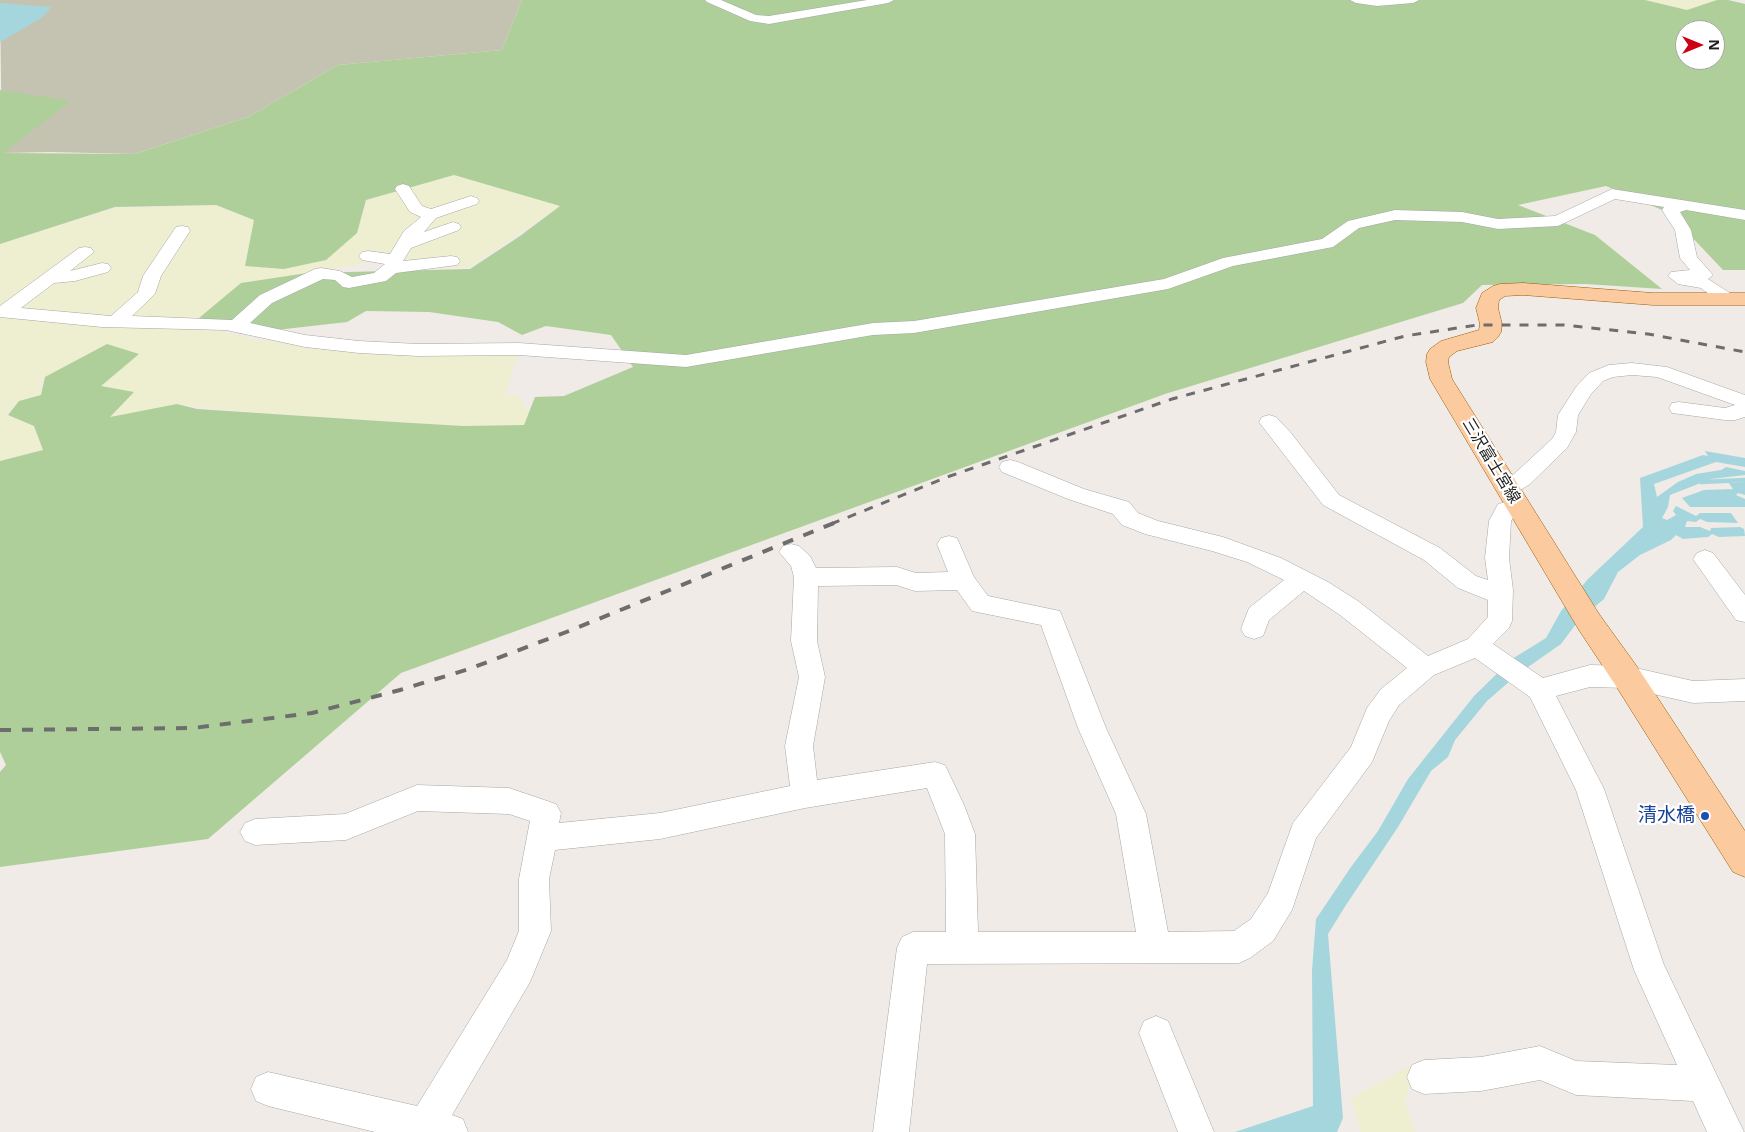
<!DOCTYPE html>
<meta charset="utf-8">
<style>
body{margin:0}
#map{position:relative;width:1745px;height:1132px;overflow:hidden;background:#f0ebe6;font-family:"Noto Sans",sans-serif}
canvas{display:block}
.north{position:absolute;left:1675px;top:20px;width:50px;height:50px;box-sizing:border-box;background:#fff;border:1px solid #a5a5a5;border-radius:50%;rotate:90deg;font-size:14px;font-weight:700;line-height:20px;text-align:center;color:#1f1f1f}
.north::after{content:'';display:block;margin:auto;width:18px;height:22px;background:#cd0114;clip-path:polygon(50% 0,100% 100%,50% 72%,0 100%)}
</style>
<div id="map">
<canvas width="1745" height="1132"></canvas>
<div class="north">N</div>
</div>
<script>
const context = document.querySelector('canvas').getContext('2d');
context.lineJoin = 'round';
function paint(path, color) { context.fillStyle = color; context.fill(path, 'evenodd'); }
const toPath = rows => new Path2D(rows.map(r => 'M' + r).join(''));
function strokePath(path, color, width, dash) { context.strokeStyle = color; context.lineWidth = width; context.lineCap = dash ? 'butt' : 'round'; context.setLineDash(dash || []); context.stroke(path); }
function write(font, color, halo, rows, align = 'center') {
  context.font = font + ' "Noto Sans","Noto Sans JP",sans-serif'; context.lineWidth = 4.5; context.setLineDash([]); context.textBaseline = 'middle'; context.strokeStyle = halo; context.fillStyle = color; for (const [text, x, y, turn = 0] of rows) {
    context.save(); context.translate(x, y); context.rotate((+turn || 0) * Math.PI / 180); context.textAlign = isNaN(turn) ? turn : align; if (halo) context.strokeText(text, 0, 0); context.fillText(text, 0, 0); context.restore();
  }
}
paint(toPath([
 [0,0,522,0,502,50,338,65,248,117,135,154,50,152,2,153]
]), '#c4c3b1');
paint(toPath([
 [1645,0,1717,0,1687,10],
 [453,175,560,206,469,267,391,268,378,260,312,273,202,319,229,333,258,340,365,349,518,353,506,396,517,395,529,410,525,425,463,426,395,422,239,411,177,404,109,417,100,386,107,344,42,380,41,395,19,401,6,414,34,426,43,450,0,462,0,244,115,208,216,205,254,220,356,233,367,198],
 [1412,1065,1420,1086,1409,1086,1405,1102,1415,1132,1361,1132,1351,1098]
]), '#eeeed1');
paint(toPath([
 [522,0,1645,0,1687,10,1717,0,1728,0,1745,4,1745,270,1723,270,1669,213,1606,186,1518,205,1595,235,1662,289,1586,284,1482,285,1463,303,1165,394,401,673,208,839,0,867,0,772,6,765,0,752,0,461,43,450,34,426,8,415,19,401,41,395,45,377,107,344,139,354,101,386,134,392,110,417,177,404,197,409,395,422,463,426,524,425,535,397,564,396,633,367,611,335,546,326,522,335,498,322,429,312,366,311,347,322,241,334,199,318,241,283,307,273,470,269,520,236,560,206,454,175,366,200,357,233,326,260,284,269,245,266,254,220,216,205,115,207,0,244,0,90,71,101,3,153,135,154,248,117,338,65,502,50],
 [1685,30,1715,30,1715,60,1685,60]
]), '#afcf9a');
paint(toPath([
 [0,3,51,7,43,17,0,42],
 [1705,451,1745,458,1745,467,1716,462,1654,484,1657,497,1678,482,1696,474,1721,470,1726,467,1745,471,1745,475,1711,479,1670,495,1668,507,1662,518,1667,520,1676,515,1673,511,1676,506,1696,516,1700,513,1731,513,1738,523,1707,522,1700,519,1696,522,1687,521,1685,527,1700,527,1710,531,1711,528,1740,527,1744,529,1745,536,1719,537,1712,534,1708,537,1683,539,1676,535,1671,540,1640,555,1618,572,1604,599,1579,620,1561,644,1518,674,1487,701,1455,740,1448,757,1431,771,1398,827,1346,905,1328,934,1343,1118,1337,1132,1235,1132,1313,1106,1312,970,1316,919,1351,867,1378,831,1408,779,1474,696,1512,659,1546,638,1561,611,1588,579,1643,527,1640,478,1703,455,1708,456],
 [1745,482,1745,495,1738,493,1736,495,1745,499,1745,507,1690,507,1682,498,1704,490,1733,489,1729,483]
]), '#a6d6dd');
strokePath(toPath([
 [1701,482,1745,480]
]), '#a6d6dd', 4.5);
const minor = toPath([
 [705,0,721,0,756,15,769,16,867,0,894,0,888,3,769,24,750,21,707,2,705,0],
 [1350,0,1419,0,1413,3,1377,6,1356,3,1350,0],
 [403,184,409,186,422,206,431,209,471,196,477,198,479,201,477,204,436,218,424,232,453,222,459,224,461,227,459,230,411,248,403,261,451,256,457,257,460,261,457,265,396,273,386,281,349,288,343,287,335,280,323,279,272,303,250,323,305,335,359,341,418,344,519,343,686,355,873,323,914,321,1164,279,1223,258,1322,239,1348,221,1395,210,1462,212,1498,219,1555,216,1612,189,1745,210,1745,220,1686,210,1680,212,1691,230,1697,257,1713,275,1708,279,1733,295,1736,299,1733,303,1727,304,1721,303,1701,288,1678,284,1668,276,1671,272,1690,270,1680,258,1675,230,1662,210,1664,207,1615,199,1558,226,1498,229,1462,222,1395,220,1359,228,1333,247,1233,266,1168,289,914,333,873,335,686,367,519,355,418,356,359,353,305,347,226,330,102,327,0,317,0,306,79,248,85,247,91,248,94,252,70,271,102,263,108,264,111,268,108,272,75,281,54,283,21,308,111,316,138,292,143,276,176,227,182,226,188,227,190,231,161,276,155,294,132,316,232,320,260,295,315,269,321,268,340,271,352,277,374,273,385,264,362,260,359,256,362,252,368,251,390,254,404,231,421,217,410,212,395,189,397,186,403,184],
 [1632,363,1667,367,1745,395,1745,417,1735,420,1725,420,1672,413,1669,408,1672,403,1679,402,1725,408,1735,405,1657,377,1632,375,1613,377,1603,381,1591,394,1578,415,1576,432,1567,448,1530,484,1516,493,1508,496,1500,493,1497,488,1500,483,1514,474,1552,439,1556,432,1558,415,1576,387,1589,373,1609,365,1632,363],
 [1269,415,1276,417,1291,433,1339,495,1440,548,1476,576,1488,580,1485,558,1489,521,1498,504,1506,502,1529,504,1532,510,1529,516,1513,518,1511,521,1509,558,1513,590,1512,621,1509,628,1493,644,1543,678,1590,665,1627,666,1693,681,1745,679,1745,701,1693,703,1627,688,1590,687,1556,696,1604,789,1664,965,1744,1132,1707,1132,1693,1101,1576,1095,1540,1080,1481,1091,1424,1094,1412,1089,1407,1077,1412,1065,1424,1060,1481,1057,1540,1046,1576,1061,1677,1065,1634,970,1576,790,1530,697,1475,658,1434,675,1399,705,1389,721,1372,762,1316,838,1292,910,1273,941,1250,958,1239,963,927,964,909,1132,873,1132,897,948,902,937,913,932,946,932,945,834,927,788,805,808,660,839,555,850,549,879,551,931,530,982,452,1115,463,1119,468,1132,375,1132,268,1106,256,1101,251,1089,256,1077,268,1072,417,1106,507,960,519,931,519,879,530,821,509,814,418,811,346,840,255,845,245,841,240,832,245,823,255,819,345,814,417,785,509,788,556,804,561,813,559,823,660,813,790,786,785,746,799,677,791,641,794,577,791,566,779,552,783,546,791,544,799,546,810,556,816,568,897,567,916,573,948,572,937,544,941,538,949,536,957,538,974,577,988,596,1060,611,1106,728,1146,814,1168,932,1234,931,1251,919,1268,893,1293,823,1351,747,1367,708,1381,689,1407,668,1340,615,1304,591,1269,620,1263,636,1254,639,1245,636,1241,629,1249,608,1284,580,1247,562,1212,551,1145,534,1122,525,1113,514,1068,499,1002,472,999,467,1002,462,1010,460,1018,462,1084,489,1129,502,1138,513,1158,521,1223,537,1281,558,1328,582,1358,601,1428,656,1468,639,1488,617,1488,600,1458,588,1424,560,1323,505,1259,422,1262,417,1269,415],
 [896,585,915,591,957,590,972,611,1041,625,1078,728,1116,814,1136,932,978,932,975,834,964,805,945,765,935,762,817,780,813,746,825,677,817,641,818,586,896,585],
 [1705,550,1713,553,1745,595,1745,622,1736,620,1693,559,1697,553,1705,550],
 [1156,1016,1168,1021,1214,1132,1178,1132,1139,1033,1144,1021,1156,1016]
]);
const major = toPath([
 [1523,283,1653,293,1745,293,1745,305,1653,305,1523,295,1505,296,1499,300,1498,308,1502,324,1501,332,1498,337,1493,342,1457,351,1449,357,1448,362,1452,379,1599,614,1638,668,1745,831,1745,877,1733,872,1616,686,1579,630,1430,379,1426,362,1427,354,1430,349,1441,341,1479,330,1480,324,1476,308,1482,293,1493,286,1500,284,1523,283]
]);
strokePath(minor, '#a6a6a6', 1);
strokePath(major, '#9a5901', 1);
paint(minor, '#fff');
paint(major, '#fbcb9f');
strokePath(toPath([
 [831,524,950,476,1172,399,1405,336,1477,325,1564,325,1648,334,1745,352]
]), '#6d6d6d', 3, [9, 9]);
strokePath(toPath([
 [0,730,193,728,312,713,400,690,469,669,569,631,834,523]
]), '#6d6d6d', 4, [11, 11]);
for (const [x, y, r, color] of [
 [1705,816,5,"#1a4fb4"]
]) { const dot = new Path2D(); dot.arc(x, y, r, 0, 2 * Math.PI); context.fillStyle = color; context.fill(dot); strokePath(dot, '#fff', 2); }
write('16px', '#1f1f1f', '#fff', [
 ["三沢富士宮線",1491,461,59]
]);
write('19px', '#164399', '#fff', [
 ["清水橋",1695,816]
], 'right');
</script>
